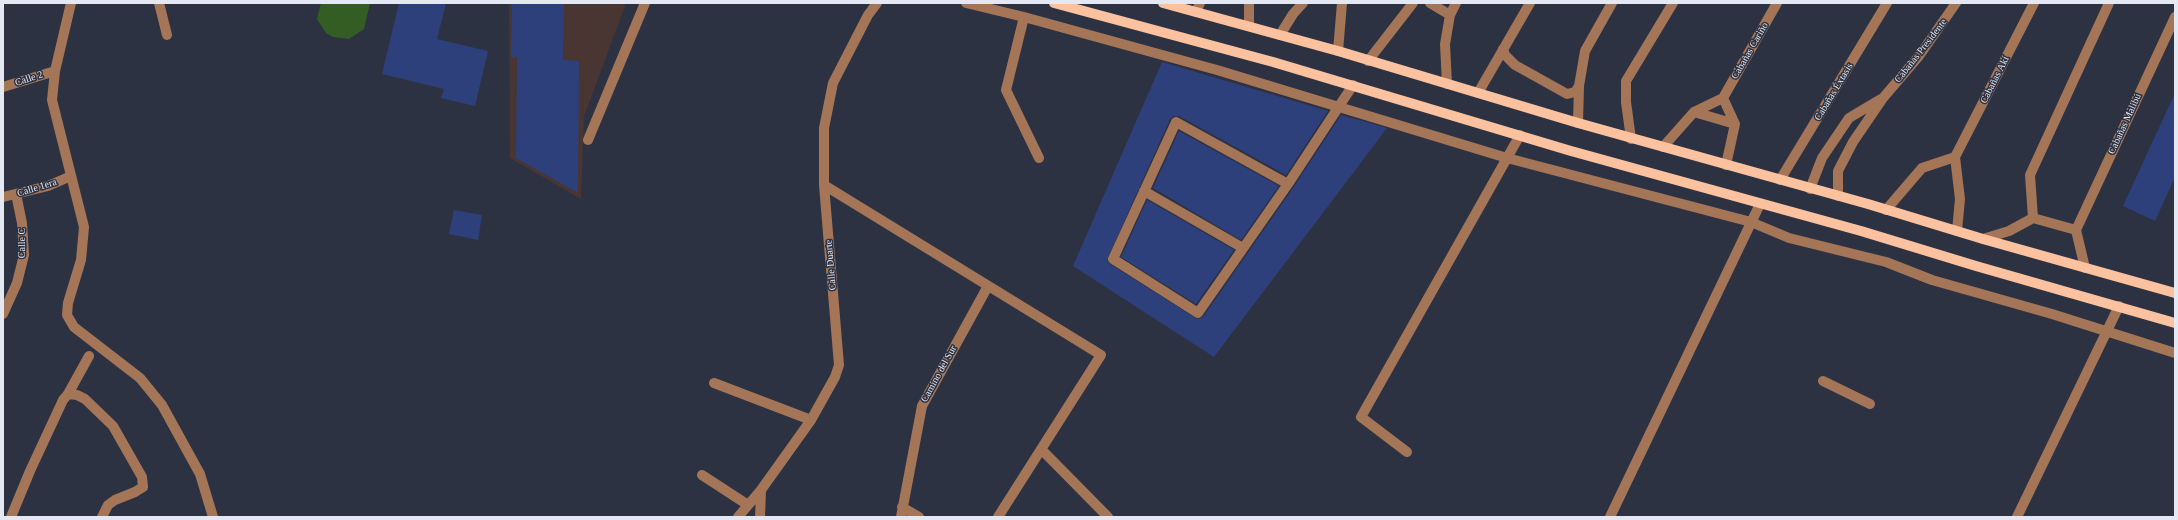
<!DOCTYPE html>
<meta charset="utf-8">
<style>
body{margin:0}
#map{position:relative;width:2178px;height:520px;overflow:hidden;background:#2c3242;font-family:Georgia,serif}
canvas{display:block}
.frame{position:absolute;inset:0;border:4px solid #e4e8f2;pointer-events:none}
</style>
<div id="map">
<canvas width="2178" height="520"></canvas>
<div class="frame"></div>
</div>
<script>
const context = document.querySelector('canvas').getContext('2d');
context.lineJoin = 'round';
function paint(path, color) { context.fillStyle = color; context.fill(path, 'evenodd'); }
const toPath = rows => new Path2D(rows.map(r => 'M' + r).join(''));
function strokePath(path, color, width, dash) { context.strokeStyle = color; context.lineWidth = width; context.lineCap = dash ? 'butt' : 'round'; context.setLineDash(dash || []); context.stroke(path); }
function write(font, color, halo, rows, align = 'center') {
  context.font = font + ' Georgia,serif'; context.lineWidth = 3; context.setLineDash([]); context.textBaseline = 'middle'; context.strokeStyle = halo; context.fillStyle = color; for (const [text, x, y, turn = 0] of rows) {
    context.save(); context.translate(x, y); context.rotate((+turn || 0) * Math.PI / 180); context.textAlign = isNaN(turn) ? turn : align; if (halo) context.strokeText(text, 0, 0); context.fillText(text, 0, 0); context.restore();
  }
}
paint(toPath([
 [509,3,626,3,584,117,581,199,510,158]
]), '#493531');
paint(toPath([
 [321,3,370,3,364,29,349,39,333,37,326,33,317,19]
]), '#345d24');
paint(toPath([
 [399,3,446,3,437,39,488,51,475,106,441,98,444,89,382,74],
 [512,3,564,3,563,60,579,61,578,193,516,158,517,57,511,57],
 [1162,62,1328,111,1286,175,1179,116,1173,116,1170,119,1107,260,1110,264,1197,319,1203,317,1293,188,1341,115,1387,128,1214,357,1073,266],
 [2175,93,2175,177,2155,221,2123,206],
 [1179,131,1279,186,1241,240,1153,188],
 [1147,200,1234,250,1196,304,1121,257],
 [454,210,482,215,478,240,449,234]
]), '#2e407b');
strokePath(toPath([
 [71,3,55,71,52,100,84,227,81,260,68,303,67,315,74,327,140,378,162,405,200,474,213,517],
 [159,3,167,35],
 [966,3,1024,17,1217,70,1507,158,1751,222,1789,238,1886,262,1932,280,2052,314,2175,353],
 [1249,3,1249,26],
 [1430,3,1450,15],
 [1196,12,1200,3],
 [1024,17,1006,90,1039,158],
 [1280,35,1293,14,1303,3],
 [1503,49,1505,55,1515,65,1567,94,1575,92,1579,86],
 [1338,51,1342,3],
 [1368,61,1413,3],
 [1447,84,1445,44,1450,15,1456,3],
 [3,87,55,71],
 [1478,93,1530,3],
 [1723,98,1735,124,1726,165],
 [1694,112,1735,124],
 [1578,123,1579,86,1585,51,1612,3],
 [1631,139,1626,102,1626,81,1673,3],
 [588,140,645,3],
 [1663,147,1694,112,1723,98,1777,3],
 [1780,180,1887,3],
 [1288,184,1176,122,1113,259,1198,313,1288,184,1353,85],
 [824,185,1101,355,998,517],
 [1810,189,1822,158,1849,118,1881,99],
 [1144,191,1243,248],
 [1838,196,1838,171,1853,142,1883,98,1919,56,1956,3],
 [3,197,48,186,71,176],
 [1886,210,1922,168,1955,157],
 [2033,218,2030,175,2109,3],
 [2076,230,2175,17],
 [1957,231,1960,199,1955,157,2034,3],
 [1983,239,2009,231,2033,218,2076,230,2085,268],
 [3,314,17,283,24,255,22,223,16,194],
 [1823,381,1870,404],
 [714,383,811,420],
 [68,394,89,356],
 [1041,449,1108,517],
 [1407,452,1361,417,1520,135],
 [702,475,748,505],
 [902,507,919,517],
 [11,517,30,471,63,400,68,394,77,395,85,399,113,426,142,477,143,487,135,492,115,500,108,505,102,517],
 [738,517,761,490],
 [760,517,761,490,811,420,835,377,839,365,824,185,824,128,833,83,868,15,877,3],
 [901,517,922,406,988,286],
 [1610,517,1760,204],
 [2017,517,2119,306]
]), '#a57558', 10);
strokePath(toPath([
 [1054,3,1273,62,1571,151,1861,231,1976,266,2175,323],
 [1163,3,1338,51,1578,123,1868,204,1983,239,2175,293]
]), '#fcc19e', 10);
write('10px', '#e4e8f2', '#2c3242', [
 ["Cabañas Cariño",1750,51,-60],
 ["Cabañas Presidente",1921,51,-52],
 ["Calle 2",29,79,-18],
 ["Cabañas Akí",1995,80,-63],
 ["Cabañas Éxtasis",1834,92,-59],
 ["Cabañas Malibú",2125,124,-65],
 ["Calle 1era",37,188,-17],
 ["Calle C",22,243,-90],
 ["Calle Duarte",831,265,-95],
 ["Camino del Sur",939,374,-61]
]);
</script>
